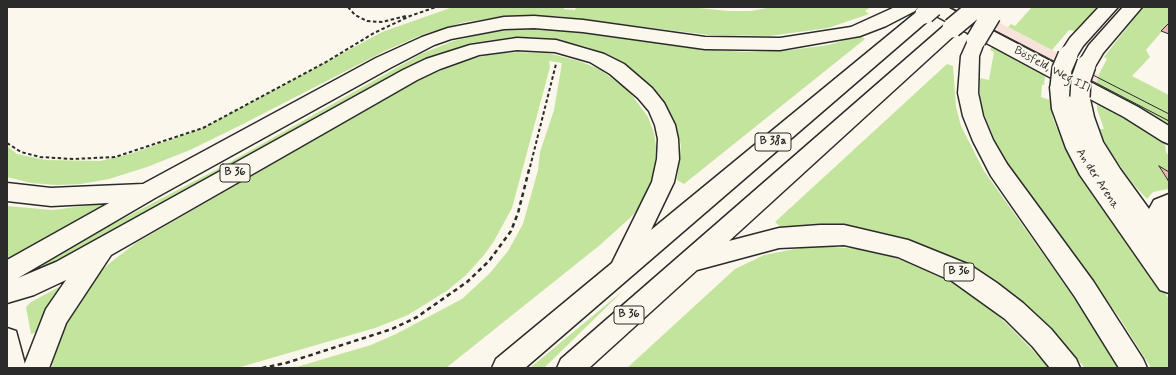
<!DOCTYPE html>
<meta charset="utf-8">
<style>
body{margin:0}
#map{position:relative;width:1176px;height:375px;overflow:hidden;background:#fbf7ec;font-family:Mynerve,sans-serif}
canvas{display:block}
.frame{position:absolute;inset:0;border:8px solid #2b2b2b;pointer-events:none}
</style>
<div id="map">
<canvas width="1176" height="375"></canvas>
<div class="frame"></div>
</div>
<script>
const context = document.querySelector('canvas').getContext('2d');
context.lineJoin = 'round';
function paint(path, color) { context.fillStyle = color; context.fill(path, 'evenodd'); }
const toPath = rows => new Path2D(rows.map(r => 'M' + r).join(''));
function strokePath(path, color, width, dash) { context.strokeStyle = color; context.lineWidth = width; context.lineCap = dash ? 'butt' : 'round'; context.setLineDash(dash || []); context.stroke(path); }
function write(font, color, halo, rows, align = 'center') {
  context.font = font + ' Mynerve,sans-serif'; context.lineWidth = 3; context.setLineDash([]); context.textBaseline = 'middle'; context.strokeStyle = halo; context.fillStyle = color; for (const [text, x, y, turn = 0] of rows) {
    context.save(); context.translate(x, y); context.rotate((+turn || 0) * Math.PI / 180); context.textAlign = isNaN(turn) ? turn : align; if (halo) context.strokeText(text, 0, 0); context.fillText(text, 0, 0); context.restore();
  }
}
paint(toPath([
 [946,7,969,7,1052,50,1099,75,1096,86]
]), '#f8e3db');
paint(toPath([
 [453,7,564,7,564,9,575,10,576,7,688,7,729,11,751,11,772,7,871,7,865,11,869,14,828,28,769,36,709,35,556,16,506,16,465,22,424,34,387,50,241,125,190,150,147,167,109,179,81,184,57,185,31,183,7,177,7,146,17,154,46,160,100,161,130,154,203,128,382,32],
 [1032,7,1099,7,1075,31,1069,30,1052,50,1008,27,1011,24,1015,26],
 [1143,7,1169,7,1169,23,1146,50,1150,57,1132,76,1169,95,1169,130,999,36,1000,35,1003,36,1096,85,1099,74,1107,59,1104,57],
 [504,29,554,29,698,49,747,52,791,50,828,45,860,36,865,39,684,184,677,180,681,145,675,122,653,87,630,68,616,59,587,47,550,38,514,37,471,43,414,64,67,257,43,267,41,262,223,166,421,54,453,41],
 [994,43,1046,70,1044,85,1042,85,1041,97,1050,100,1053,119,1066,149,1135,252,1169,299,1169,368,1151,368,1119,317,1013,174,997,147,981,106,979,78,989,80,994,52,990,50],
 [517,52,548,53,579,61,599,69,628,90,648,117,654,133,656,146,655,171,641,206,631,217,600,245,446,368,293,368,371,345,396,334,462,299,490,273,508,251,523,224,538,170,540,152,554,110,562,63,549,61,550,67,512,208,494,241,484,255,466,275,448,290,408,315,375,328,237,368,52,368,53,352,60,326,94,278,111,262,136,243,421,78,471,59,493,54],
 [947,64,953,66,956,107,961,126,984,171,1065,285,1111,353,1119,368,1085,368,1042,322,979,272,945,254,906,238,855,227,817,224,782,228,775,222],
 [1097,100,1160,138,1165,143,1166,152,1169,156,1169,172,1159,167,1169,182,1169,189,1153,192,1147,199,1134,185,1111,153,1098,129,1104,129,1097,109],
 [106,203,109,206,9,258,7,257,7,206,53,210],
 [820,246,860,249,886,255,908,262,951,282,985,304,1007,324,1050,368,627,368,735,269,764,255,800,248],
 [61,286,62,287,42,318,37,332,31,334,26,307,31,302],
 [624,290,544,368,529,368,531,367]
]), '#c3e49d');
const building = toPath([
 [1169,23,1169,34,1161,31,1169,23],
 [1159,166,1169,172,1169,182,1166,177,1159,166]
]);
paint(building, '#f0b4b2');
strokePath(building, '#2b2b2b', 1);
const minor = toPath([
 [924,7,947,7,1138,107,1169,126,1169,144,1162,141,1124,117,1090,99,1094,117,1103,142,1120,169,1149,209,1154,200,1169,194,1169,293,1160,290,1080,175,1066,148,1052,109,1050,87,1053,82,1057,81,927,11,924,7],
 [1070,88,1076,91,1071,96,1070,88],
 [1099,7,1118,7,1083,46,1075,59,1068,61,1061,59,1059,55,1070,38,1099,7],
 [1123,7,1142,7,1103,53,1093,70,1086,71,1079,70,1077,65,1089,45,1123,7]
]);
const major = toPath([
 [7,328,16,331,26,368,7,368,7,328]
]);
const highway = toPath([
 [895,7,918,7,915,11,886,26,860,36,780,50,705,49,583,32,534,28,504,29,451,39,434,45,390,68,155,198,18,278,56,262,403,70,426,59,470,45,517,38,556,40,604,54,624,64,652,88,664,103,675,125,678,139,679,159,674,182,651,230,919,10,925,8,931,10,934,14,931,18,525,368,492,368,496,359,612,263,652,182,657,159,658,139,655,125,649,111,638,98,610,74,590,62,555,52,517,50,479,55,440,69,417,80,111,255,66,323,49,368,23,368,46,309,66,280,34,295,7,303,7,260,109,203,51,206,7,201,7,183,51,188,143,184,376,58,422,37,448,28,504,17,534,16,583,20,705,37,780,38,851,27,895,7],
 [952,22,958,24,961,28,958,32,729,241,779,228,820,225,844,225,908,240,970,265,997,283,1023,303,1051,329,1076,359,1080,368,1050,368,1033,347,1005,319,952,281,898,257,844,245,779,248,697,270,589,368,557,368,561,359,946,24,952,22],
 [976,34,982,36,985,40,979,56,978,93,983,116,993,140,1007,164,1093,281,1143,359,1147,368,1119,368,1075,297,991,176,973,141,963,116,958,93,961,56,970,36,976,34]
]);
strokePath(minor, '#2b2b2b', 3);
strokePath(major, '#2b2b2b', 3);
strokePath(highway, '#2b2b2b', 3);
strokePath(toPath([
 [348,7,355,15,367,21,382,22,406,16],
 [742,7,746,7],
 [7,143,21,152,40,157,73,159,115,157,203,128,326,62,374,33,410,16,436,7],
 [530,167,556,64]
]), '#2b2b2b', 2, [3.5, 2.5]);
strokePath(toPath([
 [262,368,286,363,392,329,417,317,467,282,489,261,511,231,518,213,530,166]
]), '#2b2b2b', 2.5, [4.5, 3.5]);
paint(minor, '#fbf7ec');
paint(major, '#fbf7ec');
paint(highway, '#fbf7ec');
strokePath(toPath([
 [950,7,1169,121],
 [1089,73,1169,114]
]), '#2b2b2b', 1);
const minorBridge = toPath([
 [1060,87,1062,69,1068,55],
 [1080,97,1081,79,1086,65]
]);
const highwayBridge = toPath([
 [925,14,933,7],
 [952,28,976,8],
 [976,40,991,15]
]);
strokePath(minorBridge, '#2b2b2b', 22, []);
strokePath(highwayBridge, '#2b2b2b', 22, []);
strokePath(minorBridge, '#fbf7ec', 19);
strokePath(highwayBridge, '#fbf7ec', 19);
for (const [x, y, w] of [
 [773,142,36],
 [235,173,30],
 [959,272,30],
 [629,315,30]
]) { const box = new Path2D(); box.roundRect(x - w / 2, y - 9, w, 18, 3); context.fillStyle = '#fbf7ec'; context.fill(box); strokePath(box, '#2b2b2b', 1); }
write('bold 11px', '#2b2b2b', null, [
 ["B 38a",773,142],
 ["B 36",235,173],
 ["B 36",959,272],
 ["B 36",629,315]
]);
write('12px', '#2b2b2b', '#fbf7ec', [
 ["Bösfeld, Weg III",1052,70,28],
 ["An der Arena",1097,179,57]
]);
</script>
